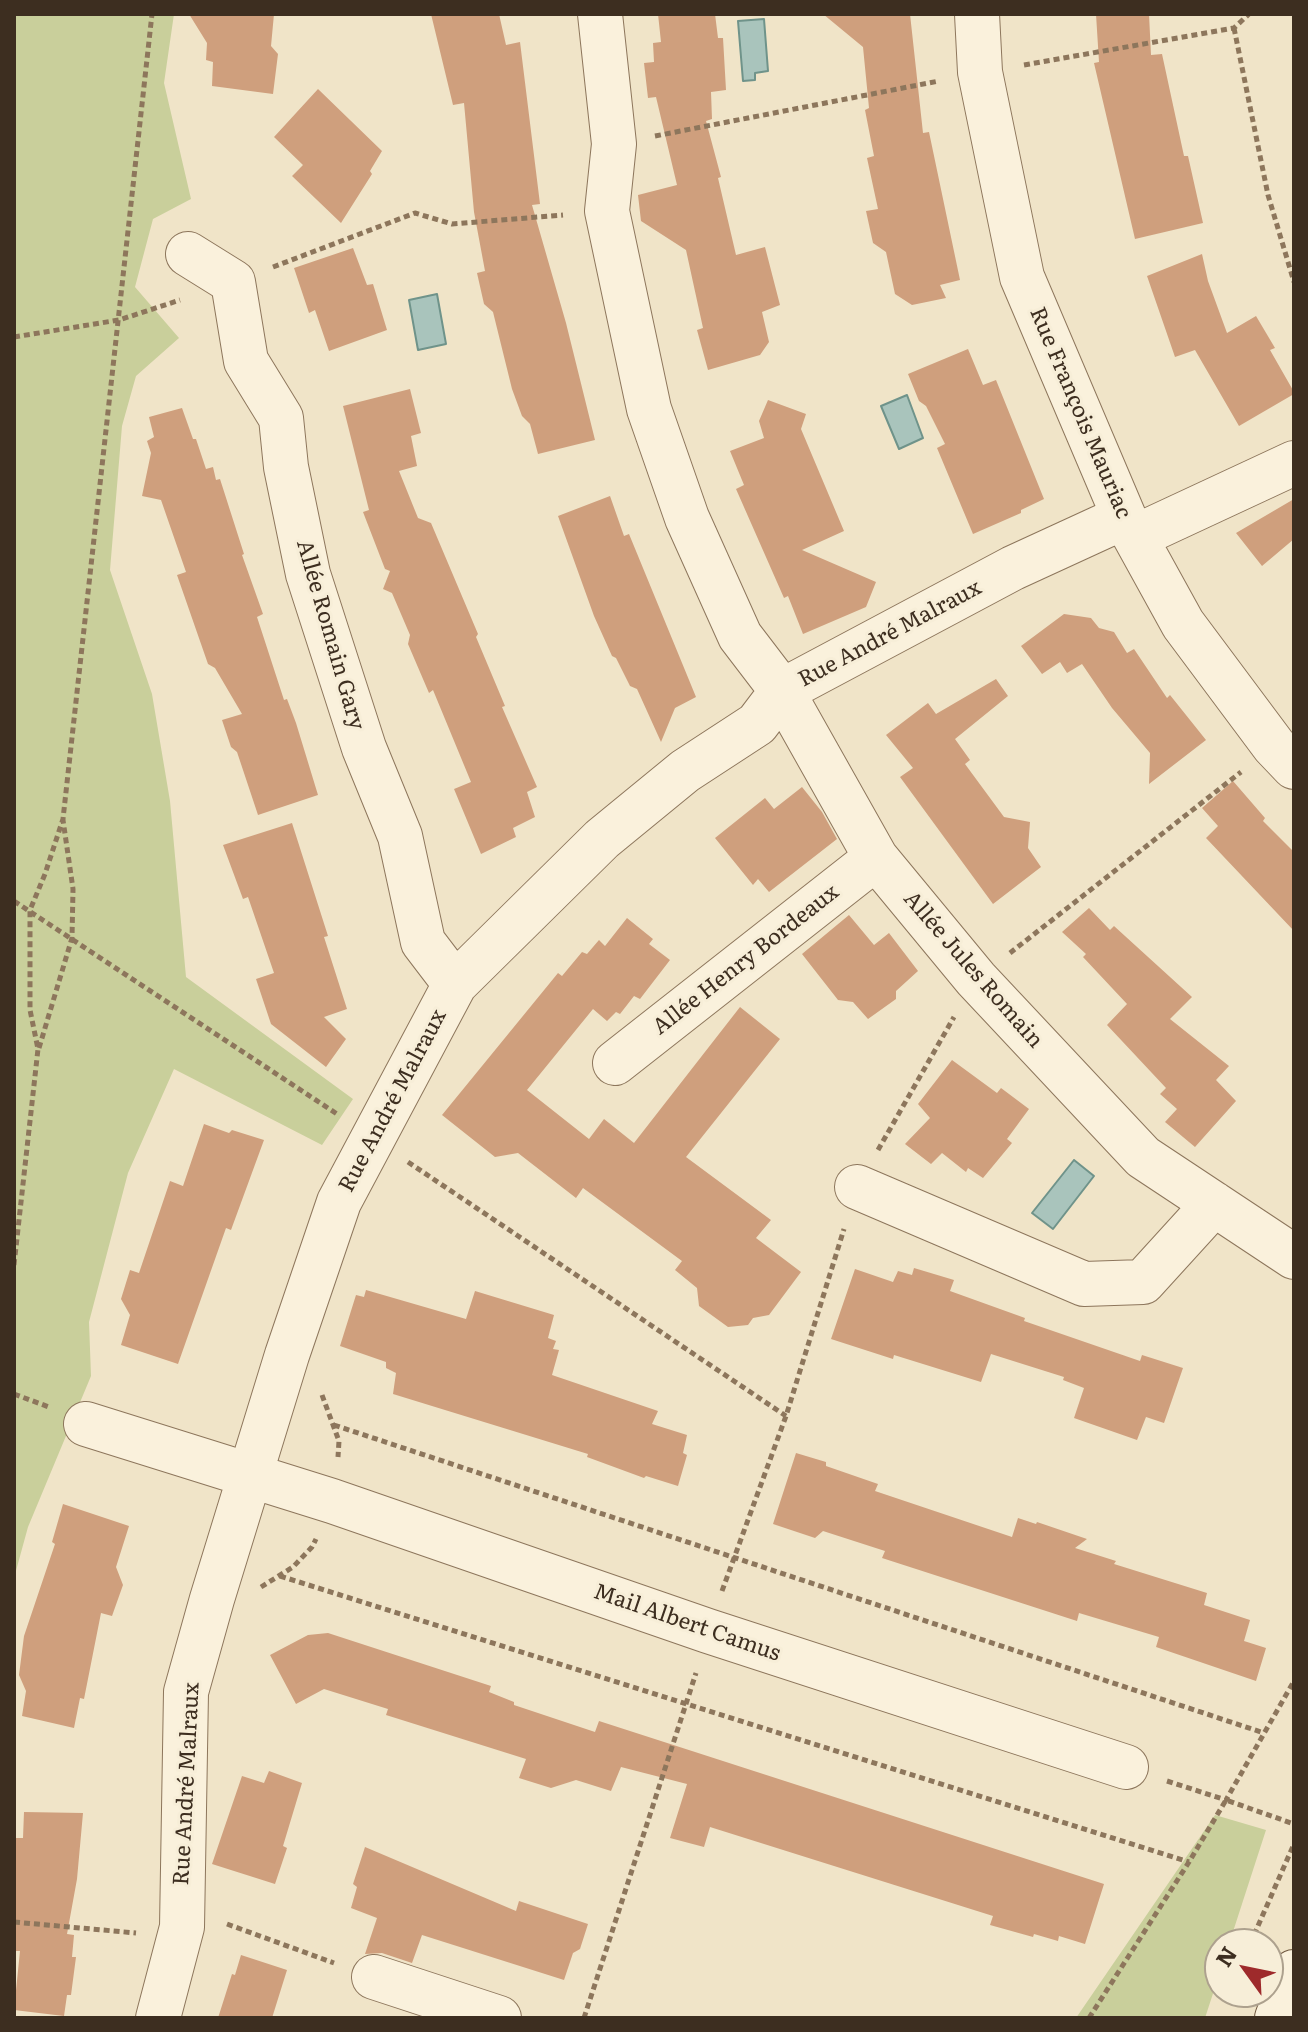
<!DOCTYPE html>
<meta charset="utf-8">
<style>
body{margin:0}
#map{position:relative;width:1308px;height:2032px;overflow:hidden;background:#f0e4c8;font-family:Literata,serif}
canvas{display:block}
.frame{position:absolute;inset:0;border:16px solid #3d2e20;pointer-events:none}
.north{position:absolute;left:1204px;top:1928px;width:80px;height:80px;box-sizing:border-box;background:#f7eed8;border:2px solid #ada18e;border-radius:50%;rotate:303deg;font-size:22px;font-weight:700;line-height:32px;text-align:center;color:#3d2e20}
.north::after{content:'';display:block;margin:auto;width:28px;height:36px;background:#9e2a2b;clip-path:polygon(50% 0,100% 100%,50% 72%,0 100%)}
</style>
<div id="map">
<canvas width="1308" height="2032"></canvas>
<div class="frame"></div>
<div class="north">N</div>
</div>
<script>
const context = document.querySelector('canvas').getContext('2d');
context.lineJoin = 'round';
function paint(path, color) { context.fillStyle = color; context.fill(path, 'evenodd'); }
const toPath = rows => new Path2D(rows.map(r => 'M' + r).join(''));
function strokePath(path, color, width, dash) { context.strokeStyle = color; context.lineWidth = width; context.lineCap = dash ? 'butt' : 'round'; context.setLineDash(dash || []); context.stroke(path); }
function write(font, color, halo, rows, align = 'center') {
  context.font = font + ' Literata,serif'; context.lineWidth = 6; context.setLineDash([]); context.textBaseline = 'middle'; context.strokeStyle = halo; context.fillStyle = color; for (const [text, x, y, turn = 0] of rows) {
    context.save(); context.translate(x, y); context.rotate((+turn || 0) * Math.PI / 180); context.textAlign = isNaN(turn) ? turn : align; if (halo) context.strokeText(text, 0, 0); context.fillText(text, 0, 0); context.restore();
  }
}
paint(toPath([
 [14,14,174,14,164,83,191,199,153,219,135,287,179,338,136,376,122,426,110,570,152,694,170,801,186,977,353,1099,322,1145,174,1069,128,1173,89,1322,91,1376,28,1527,14,1578],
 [1215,1815,1266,1830,1229,1944,1220,1944,1220,1972,1205,2018,1076,2018]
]), '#c9cf9b');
const water = toPath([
 [764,19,768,71,755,73,755,80,743,81,738,21,764,19],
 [437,294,446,344,418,350,409,300,437,294],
 [907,395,923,438,899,449,881,406,907,395],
 [1074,1160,1094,1176,1053,1229,1032,1213,1074,1160]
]);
paint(water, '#a9c4bc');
strokePath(water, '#6f938a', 2);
paint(toPath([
 [189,14,274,14,271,46,278,54,273,94,212,86,213,62,206,60,207,43],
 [431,14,499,14,506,45,520,42,540,204,532,205,566,323,595,440,538,454,530,424,522,416,512,389,493,312,484,304,477,273,485,271,474,212,464,103,453,105],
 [658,14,715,14,718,38,723,38,726,90,711,92,712,119,706,121,721,177,718,178,736,255,765,247,780,305,762,312,769,342,760,355,708,370,697,330,703,328,686,250,641,221,638,195,677,185,656,97,648,98,644,63,654,62,653,43,661,42],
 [823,14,910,14,923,133,929,132,960,280,940,285,946,298,912,305,895,294,886,252,873,243,866,211,878,209,867,158,874,156,865,110,869,108,863,47],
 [1096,14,1149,14,1151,55,1162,54,1184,156,1188,156,1203,223,1135,239,1094,63,1099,62],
 [318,89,382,151,370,171,372,174,341,223,292,176,303,165,274,137],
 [353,248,367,285,373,284,387,330,329,351,315,310,309,313,294,268],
 [1202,254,1208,281,1227,333,1256,316,1275,348,1270,350,1294,392,1294,394,1239,426,1195,350,1175,357,1147,276],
 [968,349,983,385,996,380,1044,499,1021,510,1021,513,973,534,937,448,945,444,926,406,919,401,908,374],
 [410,389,421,433,411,436,417,466,399,471,418,518,431,523,478,634,476,637,505,706,502,707,537,787,527,792,535,817,513,828,516,837,481,854,454,789,471,782,433,690,429,693,408,644,410,635,392,593,383,589,390,571,385,569,363,512,369,510,343,406],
 [768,400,806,414,801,429,844,531,802,550,876,582,866,607,803,634,788,596,784,598,736,489,744,485,730,451,764,438,759,421],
 [182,408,193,439,196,439,206,469,213,467,216,480,220,479,244,554,242,555,263,614,257,617,284,700,287,699,296,723,318,795,258,815,237,752,231,747,222,720,242,714,215,668,208,664,177,575,186,572,161,500,142,496,151,453,147,441,154,437,149,417],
 [610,496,624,536,629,534,696,697,675,708,661,742,637,689,630,686,616,658,612,656,594,616,558,516],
 [1294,499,1294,539,1262,566,1236,533],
 [1064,614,1091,618,1099,628,1114,632,1127,653,1134,649,1167,698,1170,695,1206,740,1149,784,1150,753,1112,708,1082,664,1067,673,1060,662,1042,674,1021,646],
 [996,679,1008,696,955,739,970,760,965,764,1004,817,1030,822,1028,848,1041,867,993,904,900,777,913,768,886,735,928,703,936,714],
 [1233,781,1265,818,1263,821,1294,852,1294,931,1206,838,1218,826,1202,808],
 [802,787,822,812,837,839,769,892,758,879,753,885,715,838,765,798,774,809],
 [292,823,328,936,324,937,347,1009,324,1017,346,1039,326,1067,271,1024,256,979,274,973,248,897,243,899,223,845],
 [1089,908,1110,930,1114,926,1192,997,1170,1019,1229,1066,1216,1080,1236,1101,1195,1147,1165,1122,1177,1109,1160,1094,1166,1088,1107,1025,1127,1004,1083,957,1086,954,1062,932],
 [849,915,874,945,889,933,918,971,896,991,896,999,868,1019,853,1002,838,1000,802,954],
 [627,918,653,939,649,944,670,960,640,999,634,996,620,1014,616,1012,607,1021,593,1009,527,1090,589,1139,604,1119,634,1143,740,1007,780,1039,686,1157,771,1220,756,1238,801,1272,769,1315,753,1318,748,1325,728,1327,699,1306,697,1288,675,1270,682,1261,583,1188,576,1198,518,1153,495,1157,442,1115,558,973,562,976,582,952,587,954,599,940,605,946],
 [952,1060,997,1093,1001,1088,1029,1109,1007,1139,1012,1143,983,1178,968,1168,966,1172,942,1153,931,1164,905,1144,930,1118,918,1104],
 [204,1124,229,1133,232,1130,264,1140,231,1230,226,1228,178,1364,121,1345,130,1315,121,1299,130,1270,139,1273,170,1181,183,1186],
 [914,1268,954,1280,950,1291,1025,1318,1024,1321,1140,1361,1142,1355,1183,1368,1164,1423,1146,1417,1137,1440,1074,1418,1084,1388,1063,1380,1064,1377,991,1354,981,1382,894,1355,893,1359,831,1339,855,1269,893,1282,898,1271,912,1275],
 [366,1290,466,1319,475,1291,554,1315,548,1338,556,1341,553,1349,559,1350,552,1375,658,1411,652,1424,687,1435,683,1453,687,1455,678,1486,646,1476,644,1478,587,1457,588,1454,393,1394,396,1373,386,1368,386,1362,340,1346,356,1295,364,1297],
 [796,1453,826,1462,826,1466,878,1484,875,1491,1012,1537,1018,1518,1036,1524,1037,1522,1087,1539,1075,1548,1116,1561,1114,1564,1207,1593,1204,1605,1250,1620,1244,1641,1266,1648,1256,1681,1156,1647,1159,1637,1079,1613,1077,1621,882,1558,885,1551,823,1531,815,1538,773,1524],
 [63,1504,129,1526,116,1567,123,1585,112,1616,101,1613,84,1699,80,1698,74,1728,22,1716,26,1691,19,1675,24,1636,55,1544,52,1542],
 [328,1633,491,1686,489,1692,514,1702,514,1705,595,1732,599,1721,1104,1884,1085,1944,1059,1936,1058,1941,1034,1934,1033,1937,990,1925,993,1916,710,1827,704,1847,670,1838,687,1784,621,1767,611,1791,576,1780,551,1788,519,1778,526,1759,386,1715,388,1709,324,1689,296,1704,270,1655,308,1635],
 [269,1771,302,1783,283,1846,287,1848,275,1884,212,1864,242,1776,264,1783],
 [24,1812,83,1813,77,1879,67,1934,74,1935,72,1957,76,1957,71,1995,67,1995,64,2016,14,2010,20,1951,14,1951,14,1838,23,1838],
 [365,1847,516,1911,519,1901,588,1924,580,1949,573,1953,564,1980,422,1935,412,1963,382,1953,365,1954,377,1918,351,1908,357,1887,353,1884],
 [241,1955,287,1970,272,2018,218,2018,232,1974,235,1975]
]), '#cf9f7d');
const street = toPath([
 [600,14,614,144,607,211,649,409,687,518,740,636,782,691,876,858,976,979,1143,1157,1294,1257],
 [977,14,980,72,1022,277,1124,517,1183,624,1274,746,1294,767],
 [188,254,233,282,246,361,281,418,286,467,308,574,364,748,400,836,423,942,455,984],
 [1135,537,1294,463],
 [615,1063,876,858],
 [857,1187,1084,1284,1143,1282,1214,1204],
 [86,1424,332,1501,708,1631,1126,1767],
 [374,1977,499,2018],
 [158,2018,182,1927,186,1692,212,1599,287,1355,339,1202,455,984,602,839,685,771,757,724,782,691,1013,568,1124,517]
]);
const secondary = toPath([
 [1277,2018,1294,1972]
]);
strokePath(street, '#8d765c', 46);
strokePath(secondary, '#6f573f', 46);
strokePath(toPath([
 [1234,28,1268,195,1294,282],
 [1024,65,1234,28,1249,14],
 [655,136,939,81],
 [273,267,415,213,452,224,563,215],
 [14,337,119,320,180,300],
 [14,901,337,1114],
 [1010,953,1241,772],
 [39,1048,72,938,73,889,63,820],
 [878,1150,954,1017],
 [408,1162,786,1416],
 [14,1265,38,1049,30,1010,30,910,45,874,63,819,152,14],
 [14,1394,49,1407],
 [322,1395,339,1441,338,1457],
 [334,1425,1264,1733],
 [280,1576,1189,1862],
 [261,1587,293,1567,312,1547,316,1539],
 [722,1591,786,1416,844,1229],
 [1167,1781,1226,1800,1294,1681],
 [14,1922,136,1933],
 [227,1924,334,1963],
 [1250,1944,1294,1844],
 [584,2018,696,1673],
 [1089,2018,1189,1862,1226,1800,1294,1824]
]), '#8d765c', 5, [6, 4]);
strokePath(street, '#faf1dc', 44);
strokePath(secondary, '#faf1dc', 44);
write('22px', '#3d2e20', '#f7eed8', [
 ["Rue François Mauriac",1080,413,67],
 ["Rue André Malraux",890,634,-28],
 ["Allée Romain Gary",330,635,74],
 ["Allée Henry Bordeaux",746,960,-38],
 ["Allée Jules Romain",973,970,49],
 ["Rue André Malraux",393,1101,-62],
 ["Mail Albert Camus",687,1623,19],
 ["Rue André Malraux",187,1784,-87]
]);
</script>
